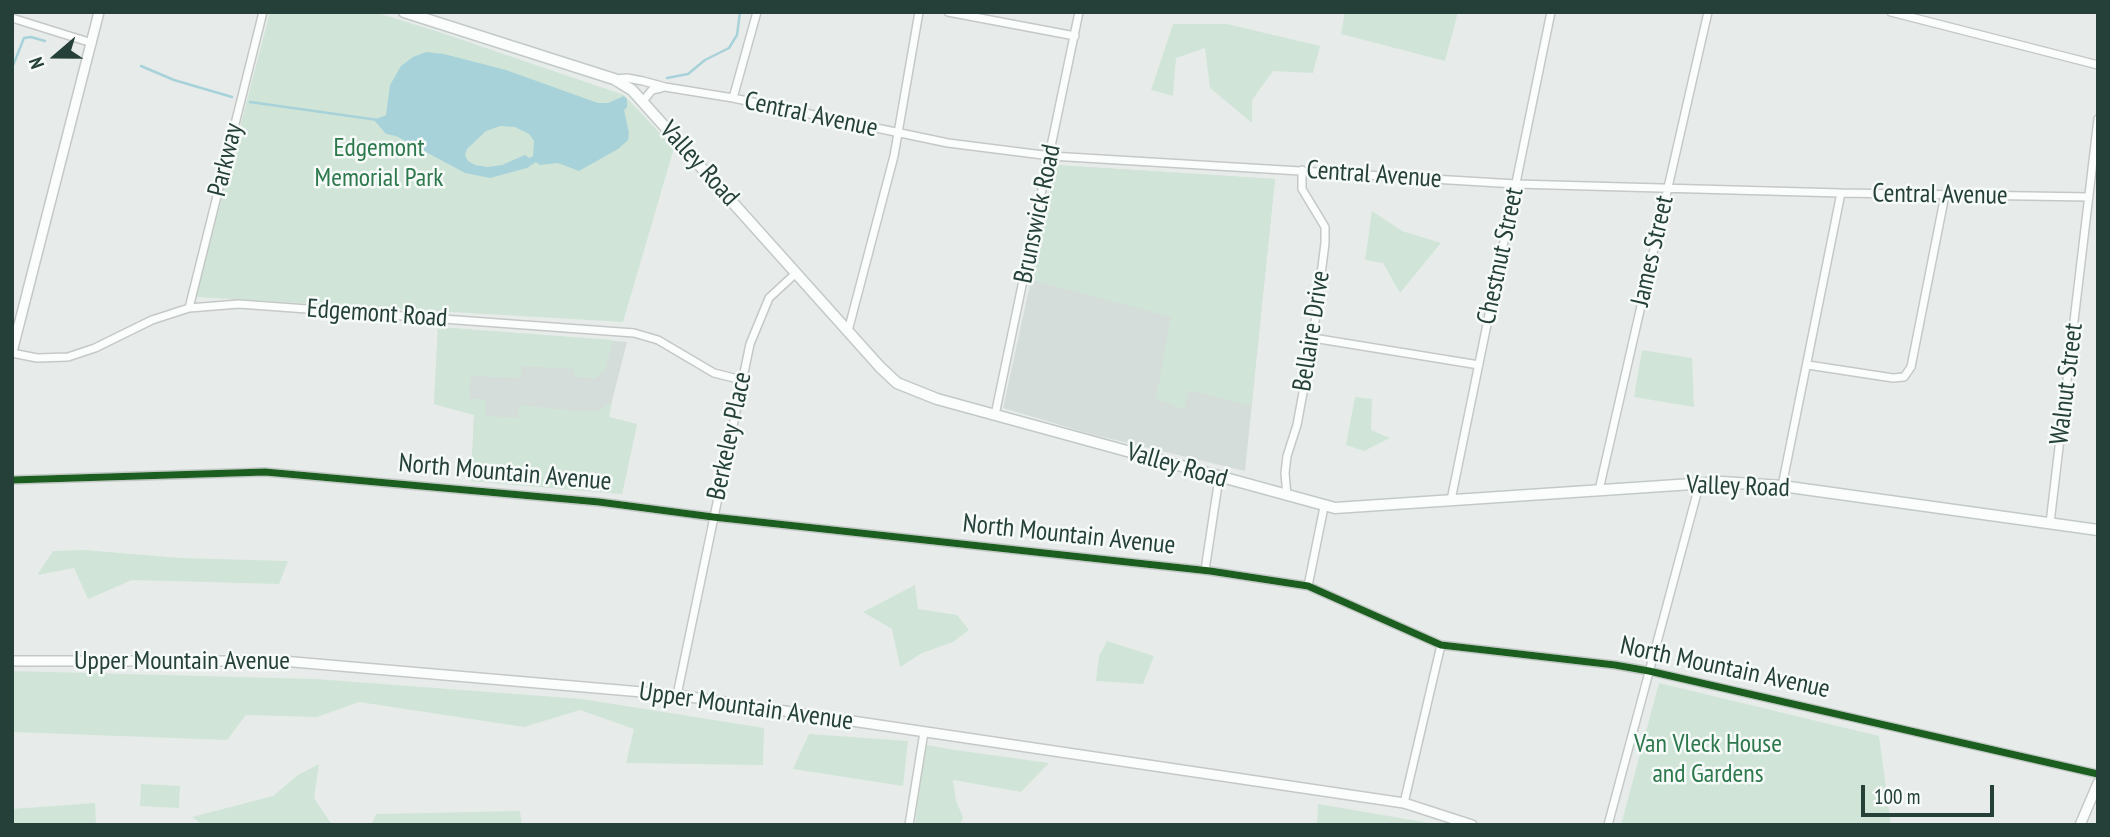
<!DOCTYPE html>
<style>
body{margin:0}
#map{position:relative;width:2110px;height:837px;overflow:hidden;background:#e7ecea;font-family:"PT Sans Narrow",sans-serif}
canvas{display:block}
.frame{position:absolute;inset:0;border:14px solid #244039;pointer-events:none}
.north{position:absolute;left:21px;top:21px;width:70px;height:70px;-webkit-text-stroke:5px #f6faf8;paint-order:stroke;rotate:250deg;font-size:19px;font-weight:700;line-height:28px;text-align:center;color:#244039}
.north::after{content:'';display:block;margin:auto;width:24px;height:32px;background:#244039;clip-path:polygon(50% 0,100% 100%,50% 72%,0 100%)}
.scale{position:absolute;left:1861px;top:785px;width:133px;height:32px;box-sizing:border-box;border:4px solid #244039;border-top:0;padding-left:9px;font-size:21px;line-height:24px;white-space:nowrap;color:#244039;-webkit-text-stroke:5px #f6faf8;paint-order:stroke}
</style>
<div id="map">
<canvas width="2110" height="837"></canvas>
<div class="frame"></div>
<div class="north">N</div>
<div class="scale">100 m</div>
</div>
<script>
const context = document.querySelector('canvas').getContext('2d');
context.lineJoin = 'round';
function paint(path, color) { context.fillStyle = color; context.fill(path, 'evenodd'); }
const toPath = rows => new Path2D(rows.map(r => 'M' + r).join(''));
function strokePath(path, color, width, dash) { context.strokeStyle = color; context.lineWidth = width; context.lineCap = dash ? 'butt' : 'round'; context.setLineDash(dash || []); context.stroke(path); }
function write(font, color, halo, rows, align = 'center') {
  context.font = font + ' "PT Sans Narrow",sans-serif'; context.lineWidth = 5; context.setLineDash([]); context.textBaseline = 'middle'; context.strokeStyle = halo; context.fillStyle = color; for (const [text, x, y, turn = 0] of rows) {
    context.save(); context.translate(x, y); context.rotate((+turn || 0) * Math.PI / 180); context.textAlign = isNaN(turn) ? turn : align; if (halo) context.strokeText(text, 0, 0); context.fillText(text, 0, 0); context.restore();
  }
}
paint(toPath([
 [1056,165,1275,179,1245,471,1090,434,1003,408],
 [438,327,627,342,608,417,637,424,622,494,471,481,474,415,434,404]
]), '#d5ddda');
paint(toPath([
 [270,12,374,12,439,32,624,95,674,148,623,322,196,297],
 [1345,12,1458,12,1445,61,1341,34],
 [1173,24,1227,24,1320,46,1313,73,1273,71,1252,100,1252,123,1210,88,1205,48,1176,58,1173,96,1151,90],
 [1056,165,1275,179,1251,406,1189,390,1184,409,1156,399,1171,317,1032,280],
 [1372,211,1402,231,1441,243,1400,293,1383,263,1365,260],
 [438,327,613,340,605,371,595,378,574,377,574,369,522,366,521,378,471,376,469,398,486,400,486,416,518,418,519,405,575,411,598,411,612,402,609,417,637,424,622,494,471,481,474,415,434,404],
 [1642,350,1692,358,1694,407,1634,397],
 [1355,397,1372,399,1371,430,1390,438,1364,451,1346,445],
 [85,550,180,558,288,561,279,584,132,580,88,599,74,568,37,575,53,551],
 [915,585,918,609,957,615,969,630,953,642,922,653,900,667,892,629,863,612],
 [1107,641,1154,656,1143,684,1096,681,1099,656],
 [12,671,316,679,582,699,764,728,763,765,626,763,634,729,580,710,524,727,359,702,317,717,246,715,227,740,12,732],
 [1659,683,1879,736,1891,825,1621,825],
 [809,734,908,741,903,786,793,769],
 [923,744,948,749,1049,763,1021,792,953,780,956,801,963,817,960,825,915,825],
 [319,764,314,798,330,822,335,825,203,825,192,817,273,796,298,775],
 [141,784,180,786,179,808,140,806],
 [95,803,96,825,12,825,12,809],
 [1318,804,1441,825,1317,825],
 [520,811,522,825,371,825,376,814]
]), '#d0e5d7');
paint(toPath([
 [426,52,444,54,506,70,598,103,608,103,624,96,627,99,627,107,624,110,629,133,628,140,618,149,579,171,558,163,540,165,536,162,527,168,490,178,465,173,396,136,386,134,374,120,386,115,390,85,401,66,413,57],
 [500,126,515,127,529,134,534,141,533,156,529,158,525,155,502,165,488,167,475,165,468,161,465,155,467,149,486,131]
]), '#a8d2da');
strokePath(toPath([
 [141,66,174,80,232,97],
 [12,68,24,38,31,37,45,41],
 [667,78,688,74,705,60,729,48,737,35,740,12],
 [250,102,378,120]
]), '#a8d2da', 2.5);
const minor = toPath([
 [948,12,1075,36],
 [1891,12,2098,65],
 [12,18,92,43],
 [614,79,627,78,643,81,665,87,733,98,948,143,1051,156,1516,184,1841,193,2089,197],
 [733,98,757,12],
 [643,101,652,90,661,88],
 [189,308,263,12],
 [848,331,894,156,919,12],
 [1313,338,1479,365],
 [12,353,37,358,68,357,95,348,152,320,189,308,239,304,634,333,658,340,714,373,742,380],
 [1808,365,1893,378,1904,377,1911,367,1945,195],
 [995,415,1079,12],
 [12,480,265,472,599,502,713,517,1210,571,1308,586,1441,645,1615,665,1649,671,2098,774],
 [1782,486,1841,193],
 [1599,490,1708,12],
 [1287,496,1285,473,1287,456,1297,425,1313,338,1325,243,1325,227,1302,189,1302,170],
 [1451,500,1551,12],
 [2050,523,2098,119],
 [1205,570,1219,478],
 [1308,586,1324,507],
 [677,695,750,344,769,298,796,273],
 [1404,803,1441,645],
 [909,825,924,732],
 [1608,825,1700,482]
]);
const tertiary = toPath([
 [12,352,99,12],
 [12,661,282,661,677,695,1404,803,1472,825],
 [2080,825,2098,783]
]);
const secondary = toPath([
 [404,12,614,79,632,90,880,367,897,383,937,399,1335,508,1722,482,1782,486,2098,530]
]);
strokePath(minor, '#c4c9c7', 10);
strokePath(tertiary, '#c4c9c7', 12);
strokePath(secondary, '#c2cac7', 13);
strokePath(minor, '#fbfcfc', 7);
strokePath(tertiary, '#fbfcfc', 9);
strokePath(secondary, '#fbfcfc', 10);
strokePath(toPath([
 [12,480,265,472,599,502,713,517,1210,571,1308,586,1441,645,1615,665,1649,671,2098,774]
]), '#1b5e20', 7);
write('26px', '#244039', '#f6faf8', [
 ["Central Avenue",811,115,12],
 ["Parkway",226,160,-76],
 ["Valley Road",699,164,48],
 ["Central Avenue",1374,175,4],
 ["Central Avenue",1940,195,1],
 ["Brunswick Road",1038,214,-78],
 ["James Street",1653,251,-77],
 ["Chestnut Street",1501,256,-78],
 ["Edgemont Road",377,314,4],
 ["Bellaire Drive",1312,331,-81],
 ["Walnut Street",2067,384,-83],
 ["Berkeley Place",730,436,-78],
 ["Valley Road",1177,466,16],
 ["North Mountain Avenue",505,473,5],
 ["Valley Road",1738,487,2],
 ["North Mountain Avenue",1069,535,6],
 ["Upper Mountain Avenue",182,662],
 ["North Mountain Avenue",1725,668,12],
 ["Upper Mountain Avenue",746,707,8]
]);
write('26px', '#2d784c', '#f6faf8', [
 ["Edgemont",379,149],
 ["Memorial Park",379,179],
 ["Van Vleck House",1708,745],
 ["and Gardens",1708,775]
]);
</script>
